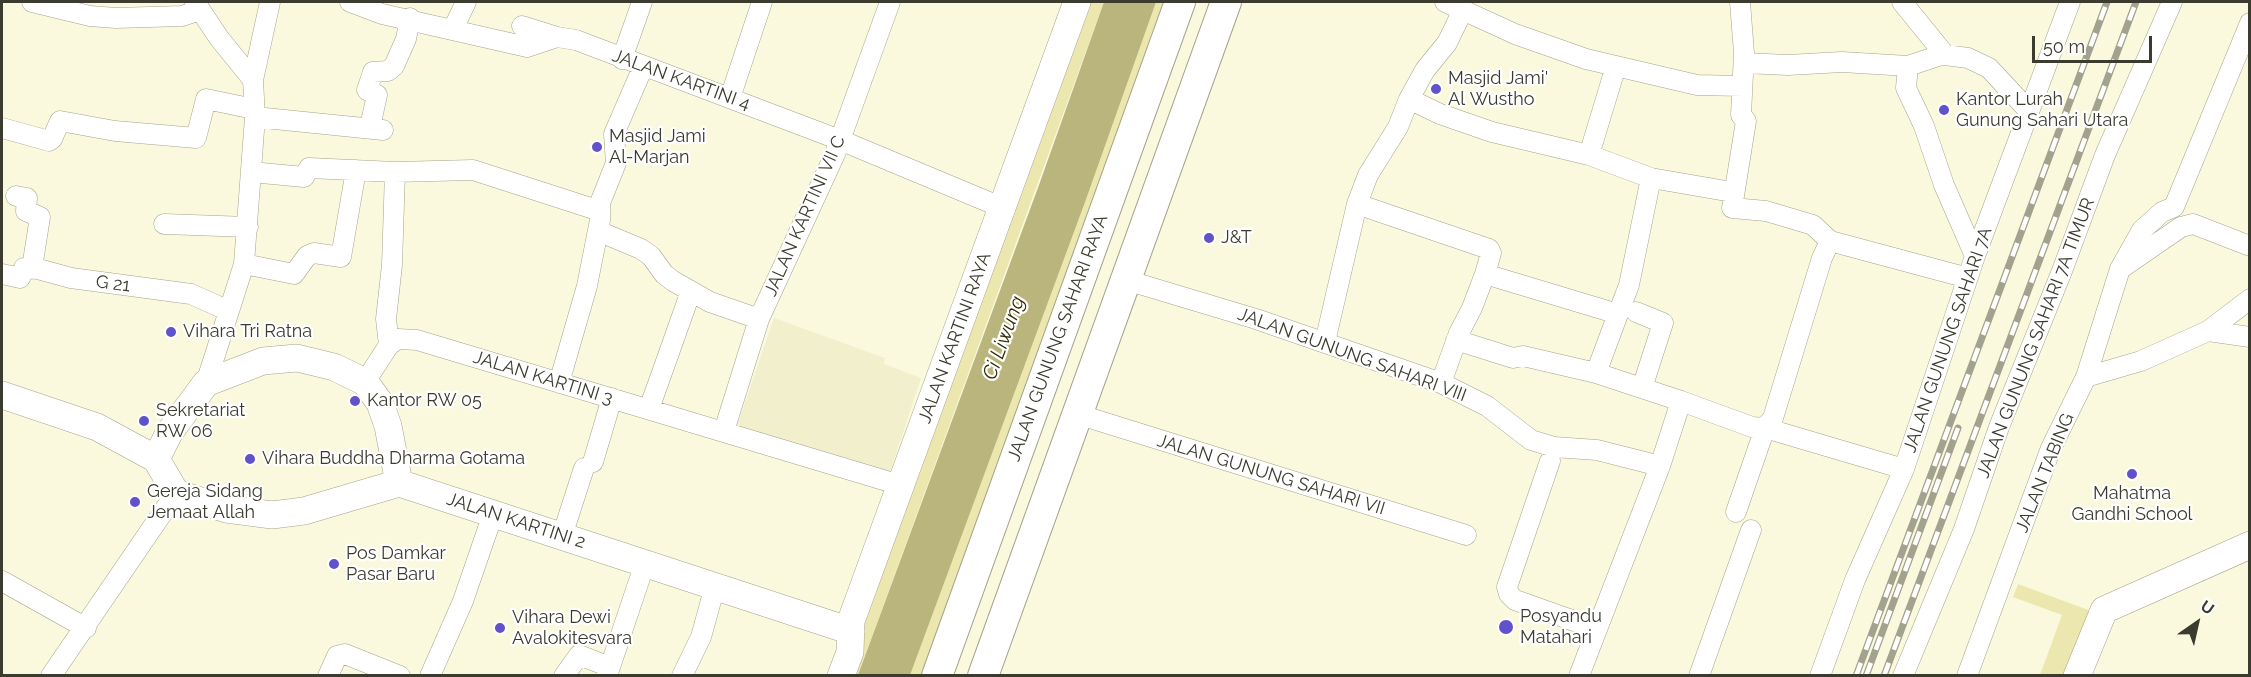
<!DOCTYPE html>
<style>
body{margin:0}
#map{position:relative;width:2251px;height:677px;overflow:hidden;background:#faf9de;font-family:Raleway,sans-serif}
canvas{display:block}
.frame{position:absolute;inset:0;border:3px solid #3b3b30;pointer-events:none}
.north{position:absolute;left:2167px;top:593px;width:60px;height:60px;-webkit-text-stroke:4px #fff;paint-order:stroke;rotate:34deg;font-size:16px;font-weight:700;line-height:24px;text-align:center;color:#3b3b30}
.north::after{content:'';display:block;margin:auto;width:21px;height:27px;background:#3b3b30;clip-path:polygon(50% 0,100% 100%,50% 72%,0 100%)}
.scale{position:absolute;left:2032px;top:36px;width:120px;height:27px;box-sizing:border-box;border:3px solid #3b3b30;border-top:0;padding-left:8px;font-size:18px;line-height:21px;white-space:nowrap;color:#3b3b30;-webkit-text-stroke:4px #fff;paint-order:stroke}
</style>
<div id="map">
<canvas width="2251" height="677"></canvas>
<div class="frame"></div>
<div class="north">U</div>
<div class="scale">50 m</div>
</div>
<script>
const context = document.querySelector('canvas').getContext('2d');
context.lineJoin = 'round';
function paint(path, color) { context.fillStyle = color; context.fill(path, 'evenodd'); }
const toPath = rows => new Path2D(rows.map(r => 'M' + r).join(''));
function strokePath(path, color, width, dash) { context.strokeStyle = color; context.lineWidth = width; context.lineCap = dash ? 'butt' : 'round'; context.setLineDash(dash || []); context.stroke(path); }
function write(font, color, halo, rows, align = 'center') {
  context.font = font + ' Raleway,sans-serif'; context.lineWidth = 4.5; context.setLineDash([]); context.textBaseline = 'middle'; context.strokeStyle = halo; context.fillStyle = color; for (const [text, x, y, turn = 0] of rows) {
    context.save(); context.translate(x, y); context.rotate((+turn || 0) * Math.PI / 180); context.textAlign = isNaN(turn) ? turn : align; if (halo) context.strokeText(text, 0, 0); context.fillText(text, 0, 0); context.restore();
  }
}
paint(toPath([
 [774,318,885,358,884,364,921,378,889,475,737,426]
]), '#f1efcc');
paint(toPath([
 [1077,2,1104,2,858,675,841,676],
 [1156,2,1180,2,937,675,909,676],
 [2018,584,2091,611,2067,675,2040,675,2062,615,2013,597]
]), '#ebe7ae');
paint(toPath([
 [1104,2,1156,2,1085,202,910,675,858,675,1039,185]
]), '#bab57d');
const street = toPath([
 [32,2,90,16,116,18,182,16,200,10],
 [195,2,219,38,253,80],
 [350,2,382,14,527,47,557,37,576,40,840,140,1003,208],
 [1445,2,1515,34,1586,59,1697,85,1742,86],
 [1740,2,1744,53,1741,115,1746,121,1732,208,1766,211,1813,225,1830,241],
 [1902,2,1945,55,1968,58,1989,68,2028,110],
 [1463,10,1447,43,1425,70,1409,99,1398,127,1368,175,1357,204,1489,249,1491,253,1485,274,1618,314,1596,373,1681,401],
 [522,26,557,37],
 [453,29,466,2],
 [622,59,642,2],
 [1744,63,1788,65,1842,62,1908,66,1944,54],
 [1908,66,1906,88,1924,126,1944,185,1975,256],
 [730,98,762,2],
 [1409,99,1440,114,1492,132,1589,155,1616,66],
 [255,117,383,130],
 [370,127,377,95,367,90,373,72,388,71,394,66,406,39,410,18],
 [2,128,49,141,52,139,60,121,115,131,196,138,206,99,254,109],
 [1589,155,1651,178,1732,192],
 [251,172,304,177,309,168,395,172,473,170,600,211],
 [16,196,27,198,26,211,40,217,32,268],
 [164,224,248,227],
 [598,231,641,249,651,256,664,274,673,281,710,302,759,319],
 [244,264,294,274,307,256,314,253,341,257,356,170],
 [2120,269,2181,227,2193,224,2250,246],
 [2,274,20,278,24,268,38,269,71,278,191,294,229,311],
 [1126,280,1256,319,1441,383,1487,406,1531,440,1554,447,1597,450,1660,466],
 [1636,312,1663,323,1642,388],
 [1618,314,1629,285,1651,178],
 [2208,331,2250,299],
 [1456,340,1513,358,1523,356,1596,373],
 [1325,342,1357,204],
 [389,345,386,319,392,265,395,172],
 [2086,377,2141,361,2208,331,2250,337],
 [365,382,389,345,398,339,417,340,900,485],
 [206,383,244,264,255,117,253,80,270,2],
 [559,383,587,286,600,220,600,203,616,163,614,134,643,67],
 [1441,383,1459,333,1472,308,1485,274],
 [649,409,691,291],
 [1077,414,1466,535],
 [724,431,759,319,835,154,890,2],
 [1550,461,1507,587,1509,594,1515,600,1597,629],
 [593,462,612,398],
 [1736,512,1765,428,1773,418,1822,258,1830,241,1968,278],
 [562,536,584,468],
 [2,581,86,628],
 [51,676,176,493],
 [328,676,337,656,345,654,400,676],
 [430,676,463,601,493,514],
 [564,676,579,655,610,667],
 [607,676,645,563],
 [682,676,701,637,715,586],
 [1579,676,1660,466,1681,401,1752,427,1765,428,1904,469],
 [1699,676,1751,530],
 [1820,676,1855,580,1904,469,1975,256,2070,2],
 [1903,676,1964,529,1999,427,2062,271,2105,155,2172,2],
 [1967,676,2051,448,2086,377,2120,269,2142,230,2162,212,2174,207,2250,23]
]);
const secondary = toPath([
 [2,395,97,427,156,459,176,493,226,509,272,515,304,511,399,483,851,631],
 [156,459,169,433,206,383,263,361,297,358,334,367,365,382,380,403,388,426,399,483],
 [841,676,850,652,851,621,1077,2],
 [2077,676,2104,610,2250,545]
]);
const primary = toPath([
 [937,676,1180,2],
 [983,676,1226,2]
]);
strokePath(street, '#a5a38a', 21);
strokePath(secondary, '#a5a38a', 28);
strokePath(primary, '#a5a38a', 32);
strokePath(street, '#fff', 20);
strokePath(secondary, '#fff', 27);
strokePath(primary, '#fff', 30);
const rail = toPath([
 [1856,676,2107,2],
 [1866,676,1958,428],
 [1884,676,2136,2]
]);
strokePath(rail, '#a3a28e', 7);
strokePath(rail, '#fff', 4.5, [14]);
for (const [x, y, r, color] of [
 [1436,89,6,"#6151ca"],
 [1944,110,6,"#6151ca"],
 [597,147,6,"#6151ca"],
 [1209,238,6,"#6151ca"],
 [171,332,6,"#6151ca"],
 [355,401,6,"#6151ca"],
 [144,421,6,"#6151ca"],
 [250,459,6,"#6151ca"],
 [2132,474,6,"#6151ca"],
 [135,502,6,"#6151ca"],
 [334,564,6,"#6151ca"],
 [1506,627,8,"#6151ca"],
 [500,628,6,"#6151ca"]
]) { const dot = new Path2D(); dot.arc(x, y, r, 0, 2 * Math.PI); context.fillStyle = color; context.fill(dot); strokePath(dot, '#fff', 2); }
write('18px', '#3b3b30', '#fff', [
 ["Masjid Jami'",1448,79],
 ["Al Wustho",1448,100],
 ["Kantor Lurah",1956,100],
 ["Gunung Sahari Utara",1956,121],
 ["Masjid Jami",609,137],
 ["Al-Marjan",609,158],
 ["J&T",1221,238],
 ["Vihara Tri Ratna",183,332],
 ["Kantor RW 05",367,401],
 ["Sekretariat",156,411],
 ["RW 06",156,432],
 ["Vihara Buddha Dharma Gotama",262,459],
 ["Gereja Sidang",147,492],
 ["Jemaat Allah",147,513],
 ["Mahatma",2132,494,"center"],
 ["Gandhi School",2132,515,"center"],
 ["Pos Damkar",346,554],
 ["Pasar Baru",346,575],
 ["Posyandu",1520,617],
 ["Matahari",1520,638],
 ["Vihara Dewi",512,618],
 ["Avalokitesvara",512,639]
], 'left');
write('18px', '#3b3b30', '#fff', [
 ["JALAN KARTINI 4",681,80,20],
 ["JALAN KARTINI VII C",805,216,-66],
 ["G 21",113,284,7],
 ["JALAN KARTINI RAYA",955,338,-70],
 ["JALAN GUNUNG SAHARI RAYA",1058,338,-70],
 ["JALAN GUNUNG SAHARI 7A TIMUR",2036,338,-69],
 ["JALAN GUNUNG SAHARI 7A",1948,340,-71],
 ["JALAN GUNUNG SAHARI VIII",1352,355,20],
 ["JALAN KARTINI 3",543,378,17],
 ["JALAN TABING",2045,473,-68],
 ["JALAN GUNUNG SAHARI VII",1271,475,17],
 ["JALAN KARTINI 2",516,521,18]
]);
write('italic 20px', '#312c00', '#fff', [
 ["Ci Liwung",1004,338,-70]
]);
</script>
